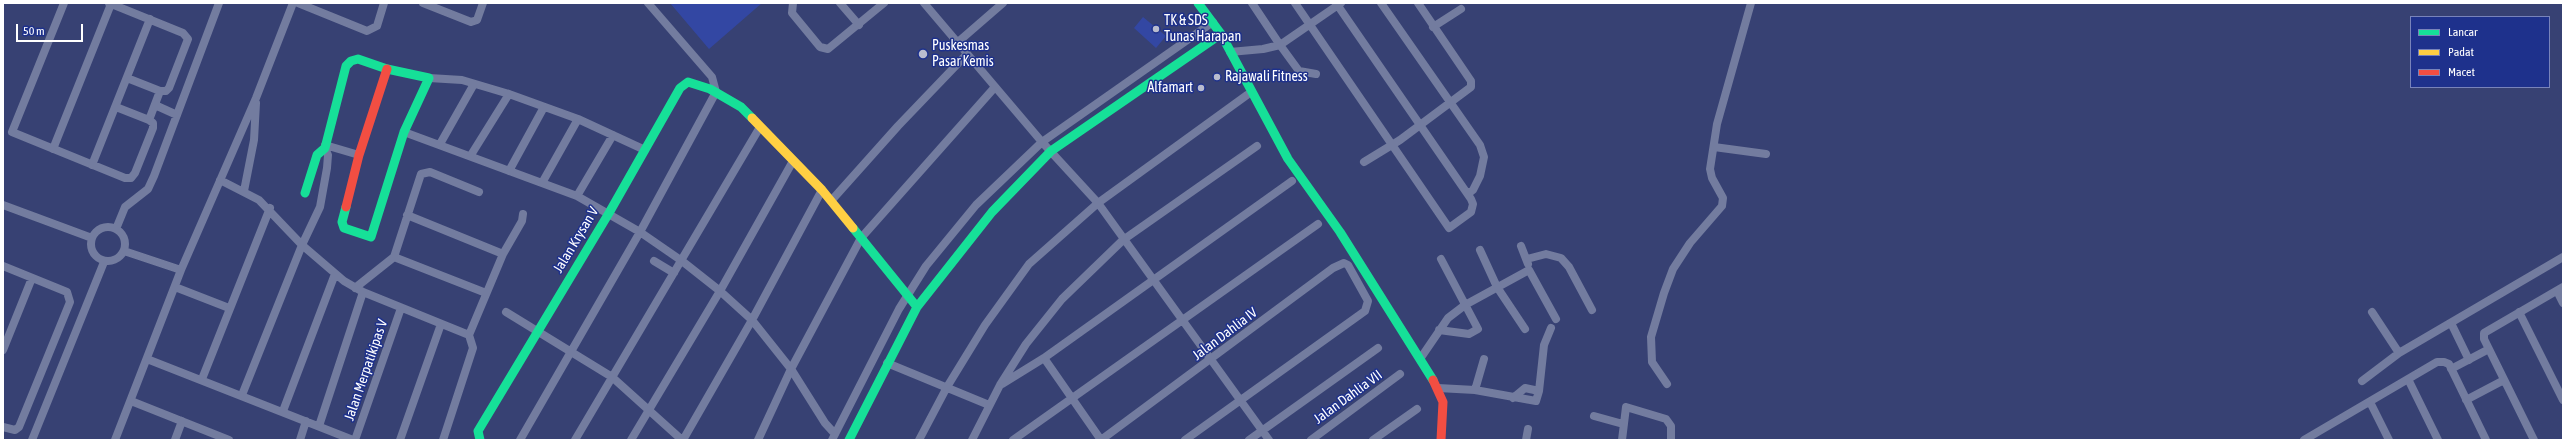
<!DOCTYPE html>
<style>
body{margin:0}
#map{position:relative;width:2566px;height:443px;overflow:hidden;background:#374173;font-family:"Asap Condensed",sans-serif}
canvas{display:block}
.frame{position:absolute;inset:0;border:4px solid #fff;pointer-events:none}
.legend{position:absolute;left:2410px;top:16px;width:140px;height:72px;box-sizing:border-box;background:#1e318c;border:1px solid #7883ba;margin:0;padding:5px 7px;list-style:none;font-size:12px;color:#fff}
.legend li{display:flex;align-items:center;gap:8px;height:20px}
.legend b{width:20px;border:1px solid #7883ba}
.scale{position:absolute;left:16px;top:24px;width:67px;height:18px;box-sizing:border-box;border:2px solid #fff;border-top:0;padding-left:5px;font-size:12px;line-height:14px;white-space:nowrap;color:#fff;-webkit-text-stroke:3px #1e318c;paint-order:stroke}
</style>
<div id="map">
<canvas width="2566" height="443"></canvas>
<div class="frame"></div>
<ul class="legend">
<li><b style="height:5px;background:#16e098"></b>Lancar</li>
<li><b style="height:5px;background:#ffcf43"></b>Padat</li>
<li><b style="height:5px;background:#f24e42"></b>Macet</li>
</ul>
<div class="scale">50 m</div>
</div>
<script>
const context = document.querySelector('canvas').getContext('2d');
context.lineJoin = 'round';
function paint(path, color) { context.fillStyle = color; context.fill(path, 'evenodd'); }
const toPath = rows => new Path2D(rows.map(r => 'M' + r).join(''));
function strokePath(path, color, width, dash) { context.strokeStyle = color; context.lineWidth = width; context.lineCap = dash ? 'butt' : 'round'; context.setLineDash(dash || []); context.stroke(path); }
function write(font, color, halo, rows, align = 'center') {
  context.font = font + ' "Asap Condensed",sans-serif'; context.lineWidth = 3; context.setLineDash([]); context.textBaseline = 'middle'; context.strokeStyle = halo; context.fillStyle = color; for (const [text, x, y, turn = 0] of rows) {
    context.save(); context.translate(x, y); context.rotate((+turn || 0) * Math.PI / 180); context.textAlign = isNaN(turn) ? turn : align; if (halo) context.strokeText(text, 0, 0); context.fillText(text, 0, 0); context.restore();
  }
}
paint(toPath([
 [670,3,762,3,709,49],
 [1143,17,1166,36,1156,48,1134,28]
]), '#3347a3');
strokePath(toPath([
 [64,3,12,132,125,178,131,178,135,173,153,128,153,123,149,120,116,107],
 [109,3,183,33,188,39,169,88,166,91,160,91,127,78],
 [298,3,367,31,377,26,384,3],
 [423,3,471,22,477,20,483,3],
 [793,3,792,13,820,47,828,49,884,3],
 [840,3,859,25],
 [924,3,1042,142,1098,203,1269,440],
 [1295,3,1449,228,1471,212,1473,204,1471,199,1336,3],
 [1381,3,1480,145,1484,157,1480,176,1473,190,1468,194],
 [1433,27,1461,9],
 [958,42,1003,3],
 [1230,52,1263,49,1280,45,1252,3],
 [1316,74,1299,71,1280,45,1341,3],
 [429,78,462,80,509,94,578,119,645,150],
 [155,105,177,115],
 [149,120,160,91],
 [404,132,577,196,640,232,682,261,720,291,752,320,791,369,825,423,835,434],
 [440,144,474,84],
 [325,145,359,155],
 [1714,147,1766,154],
 [53,149,111,4],
 [471,155,509,94],
 [1364,162,1400,140,1471,87,1471,81,1418,3],
 [92,165,150,19],
 [509,171,544,107],
 [220,180,259,200,302,245,344,281,363,292,469,335,473,348,443,440],
 [542,183,578,119],
 [244,191,254,140,256,103],
 [577,196,613,135],
 [831,201,898,126,967,54],
 [3,205,92,238],
 [407,215,503,254],
 '91 244a17 17 0 1 1 34 0a17 17 0 1 1-34 0Z',
 [116,229,125,207,148,189,154,176,219,3],
 [1521,246,1528,264],
 [1480,250,1497,287,1525,329],
 [124,251,181,270],
 [394,257,486,293],
 [1527,259,1546,254,1561,258,1569,267,1592,310],
 [654,261,674,273],
 [3,266,67,292,70,302,19,427,15,430,3,427],
 [175,287,229,308],
 [355,288,394,257,421,174,430,172,479,192],
 [2557,291,2563,303],
 [506,312,612,377,682,440],
 [2372,312,2399,353],
 [2519,312,2563,400],
 [2451,323,2469,360],
 [1439,330,1469,334,1478,329,1441,259],
 [469,335,503,254,522,221,523,214],
 [3,350,32,278],
 [147,359,353,440],
 [1420,359,1448,318,1465,305,1529,270,1556,319],
 [1484,359,1475,390,1536,401,1539,391,1544,345,1551,328],
 [887,363,989,405],
 [2451,369,2489,349],
 [202,379,270,208],
 [2408,379,2438,440],
 [2362,381,2399,353,2563,257],
 [1002,384,1044,358],
 [1667,384,1652,362,1651,337,1664,293,1673,269,1690,243,1722,206,1723,198,1712,178,1710,169,1717,124,1751,3],
 [1438,388,1475,390],
 [242,395,302,245,320,207,327,168,328,155,325,148],
 [1513,398,1525,388,1539,391],
 [2466,400,2504,380],
 [131,401,229,440],
 [2370,402,2389,440],
 [283,411,335,274],
 [1594,416,1623,424],
 [319,426,363,292],
 [32,440,104,262],
 [115,440,181,270,256,98,293,3],
 [175,440,182,421],
 [300,440,306,421],
 [355,440,401,308],
 [400,440,441,324],
 [520,440,640,232,716,92,712,77,648,3],
 [575,440,760,127],
 [631,440,720,291,793,161],
 [683,440,752,320,822,190],
 [758,440,791,369,861,238,995,87],
 [832,440,899,309,926,266,976,205,1042,142,1213,22],
 [919,440,947,387,985,325,1029,264,1098,203,1247,95],
 [972,440,1000,385,1026,344,1062,299,1123,240,1257,146],
 [1013,440,1318,224],
 [1101,440,1333,268,1344,263,1348,265,1368,301,1365,311,1185,440],
 [1101,440,1044,358,1292,181],
 [1249,440,1378,348],
 [1311,440,1400,374],
 [1373,440,1417,409],
 [1526,440,1528,429],
 [1622,440,1626,407,1666,419,1671,426,1671,440],
 [2304,440,2437,362,2444,362,2449,364,2486,440],
 [2534,440,2484,339,2484,333,2563,287]
]), '#737c9f', 8);
strokePath(toPath([
 [1198,3,1221,34,1288,159,1340,232,1433,380],
 [305,193,317,155,325,148,346,66,351,61,358,59,387,69,429,78,404,132,371,237,344,228,342,222,346,207],
 [853,228,917,307],
 [480,440,478,431,609,213,680,88,688,82,710,89,741,107,752,118],
 [849,440,917,307,992,212,1051,151,1221,34]
]), '#16e098', 9);
strokePath(toPath([
 [752,118,822,190,853,228]
]), '#ffcf43', 9);
strokePath(toPath([
 [346,207,359,155,387,69],
 [1433,380,1443,402,1441,440]
]), '#f24e42', 9);
for (const [x, y, r, color] of [
 [1156,29,4,"#b9bcce"],
 [923,54,5,"#b9bcce"],
 [1217,77,4,"#b9bcce"],
 [1201,88,4,"#b9bcce"]
]) { const dot = new Path2D(); dot.arc(x, y, r, 0, 2 * Math.PI); context.fillStyle = color; context.fill(dot); strokePath(dot, '#1e318c', 1.5); }
write('14px', '#fff', '#1e318c', [
 ["TK & SDS",1164,21],
 ["Tunas Harapan",1164,37],
 ["Puskesmas",932,46],
 ["Pasar Kemis",932,62],
 ["Rajawali Fitness",1225,77],
 ["Alfamart",1193,88,"right"]
], 'left');
write('14px', '#fff', '#1e318c', [
 ["Jalan Krysan V",576,240,-59],
 ["Jalan Dahlia IV",1225,334,-37],
 ["Jalan Merpatikipas V",366,370,-71],
 ["Jalan Dahlia VII",1348,397,-36]
]);
</script>
